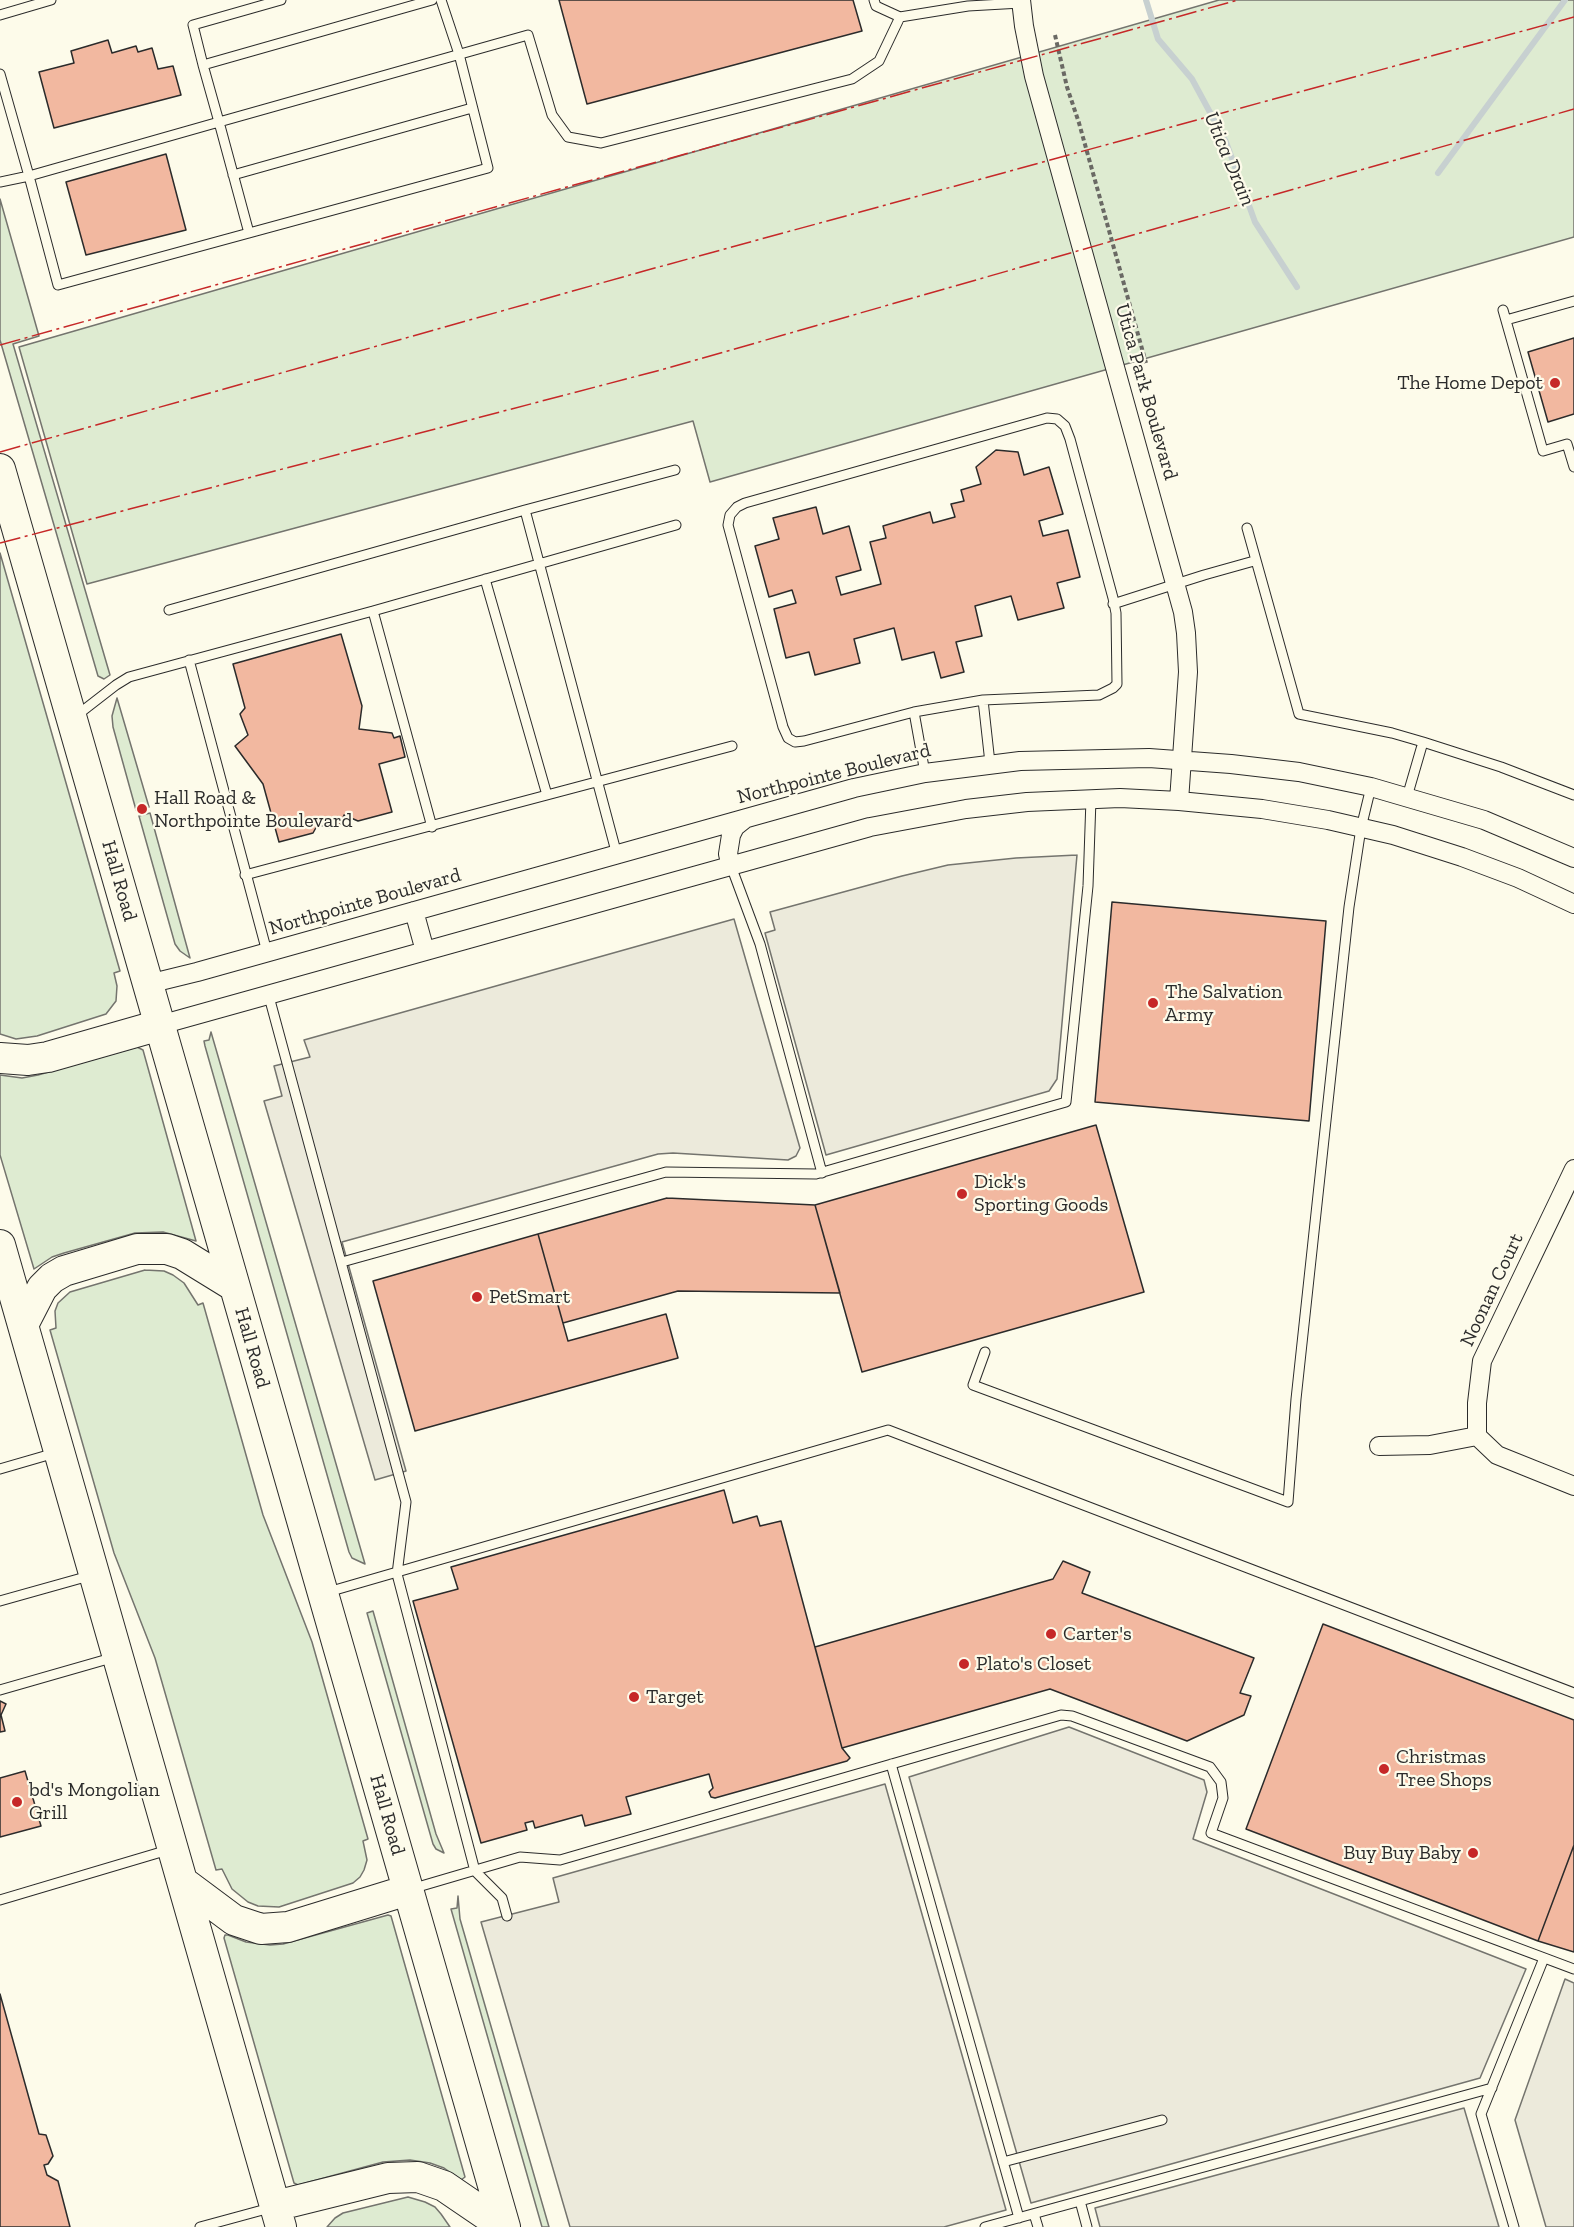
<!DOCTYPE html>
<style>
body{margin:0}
canvas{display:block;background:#fdfbea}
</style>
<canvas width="1574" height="2227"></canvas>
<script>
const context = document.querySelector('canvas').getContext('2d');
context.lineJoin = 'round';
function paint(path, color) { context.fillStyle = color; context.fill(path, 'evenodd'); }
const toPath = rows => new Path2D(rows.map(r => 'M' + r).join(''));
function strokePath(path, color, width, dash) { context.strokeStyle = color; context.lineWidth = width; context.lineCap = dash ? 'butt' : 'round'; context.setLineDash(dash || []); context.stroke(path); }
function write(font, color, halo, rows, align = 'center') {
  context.font = font + ' "Zilla Slab",serif'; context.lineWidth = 4.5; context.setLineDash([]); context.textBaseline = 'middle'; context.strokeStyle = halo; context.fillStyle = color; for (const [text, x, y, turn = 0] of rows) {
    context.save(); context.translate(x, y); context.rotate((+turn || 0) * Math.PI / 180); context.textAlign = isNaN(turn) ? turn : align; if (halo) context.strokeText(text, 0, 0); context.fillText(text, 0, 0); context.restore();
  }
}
const green = toPath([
 [1219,0,1574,0,1574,237,710,482,693,421,87,584,19,347,1219,0],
 [0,199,39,336,13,344,110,675,104,679,98,676,0,340,0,199],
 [0,553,120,971,114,973,117,986,116,1001,106,1014,37,1036,16,1039,0,1034,0,553],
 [117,698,149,807,136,810,113,727,112,716,117,698],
 [150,813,190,958,180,951,175,944,139,816,150,813],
 [211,1032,365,1564,352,1558,349,1552,205,1046,204,1041,209,1040,211,1032],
 [137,1047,143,1050,196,1241,163,1232,135,1233,64,1253,52,1257,34,1269,0,1155,0,1075,22,1078,38,1075,137,1047],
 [145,1270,164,1271,173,1275,184,1283,198,1305,203,1303,263,1515,312,1642,368,1839,363,1841,367,1860,364,1870,360,1877,353,1883,279,1907,258,1906,248,1902,232,1889,222,1869,216,1870,155,1658,114,1553,50,1330,56,1328,55,1311,58,1303,70,1292,145,1270],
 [373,1611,436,1834,444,1853,436,1849,433,1844,367,1613,373,1611],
 [458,1896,460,1919,549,2227,542,2227,451,1909,457,1908,458,1896],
 [388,1915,391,1916,465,2177,461,2180,444,2168,430,2163,410,2160,383,2162,298,2185,294,2183,224,1938,225,1935,228,1935,246,1942,270,1945,283,1944,388,1915],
 [408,2197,425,2202,435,2207,441,2214,450,2227,327,2227,335,2218,343,2213,408,2197]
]);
paint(green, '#deebd1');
strokePath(green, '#74746e', 1.5);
const parking = toPath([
 [1077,855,1057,1079,1049,1091,826,1155,765,933,775,930,770,912,902,876,948,865,1016,858,1077,855],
 [734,919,800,1148,796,1156,788,1160,673,1153,658,1154,342,1242,406,1471,375,1480,264,1101,282,1096,274,1066,310,1057,304,1040,734,919],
 [1069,1727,1204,1780,1207,1792,1193,1839,1526,1969,1480,2078,1031,2203,909,1777,1069,1727],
 [885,1784,1006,2210,944,2227,570,2227,481,1922,559,1902,553,1878,885,1784],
 [1565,1979,1574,1983,1574,2227,1546,2227,1515,2120,1565,1979],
 [1464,2108,1499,2227,1100,2227,1095,2208,1464,2108]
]);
paint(parking, '#eceadb');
strokePath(parking, '#74746e', 1.5);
strokePath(toPath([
 [1146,0,1158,39,1192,79,1226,142,1255,222,1297,287],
 [1438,173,1565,0]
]), '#c7d0d0', 6);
const building = toPath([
 [559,0,853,0,862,31,587,104,559,0],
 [108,40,112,53,136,46,138,52,152,48,158,69,173,66,181,95,54,128,39,72,74,63,71,51,108,40],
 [166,154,186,230,86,255,66,182,166,154],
 [1574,338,1574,414,1548,422,1528,352,1574,338],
 [996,450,1018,452,1024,475,1049,467,1063,514,1039,521,1043,536,1068,530,1080,577,1057,583,1064,608,1018,620,1011,596,975,606,982,636,956,642,964,672,941,678,934,652,902,660,894,628,854,639,860,663,815,675,809,652,786,658,774,609,796,603,792,590,769,597,755,546,779,539,773,518,816,507,823,534,849,526,861,570,836,577,841,595,881,584,870,542,886,538,883,526,930,512,933,523,955,517,951,504,964,501,961,490,981,484,976,467,996,450],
 [341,634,362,706,359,729,392,733,394,738,400,736,405,757,379,764,392,812,358,821,344,815,341,824,328,828,318,824,313,833,279,842,263,784,235,746,248,735,240,714,245,708,233,664,341,634],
 [1112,902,1326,921,1309,1121,1095,1102,1112,902],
 [1096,1125,1144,1292,862,1372,815,1205,1096,1125],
 [667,1198,815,1205,840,1293,678,1291,563,1323,538,1234,667,1198],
 [538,1234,568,1341,666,1314,678,1358,415,1431,373,1281,538,1234],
 [724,1490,733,1523,757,1516,760,1526,781,1521,842,1748,850,1758,847,1761,715,1798,711,1797,709,1792,713,1788,709,1774,626,1797,631,1814,585,1826,582,1815,535,1828,533,1821,525,1823,527,1830,481,1843,413,1601,458,1589,451,1567,724,1490],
 [1063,1561,1090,1572,1082,1593,1254,1658,1240,1693,1251,1696,1244,1715,1187,1741,1050,1689,842,1748,815,1647,1053,1579,1063,1561],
 [1323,1624,1574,1720,1574,1845,1538,1941,1246,1829,1323,1624],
 [0,1701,6,1704,1,1715,5,1731,0,1732,0,1701],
 [25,1771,41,1826,0,1837,0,1778,25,1771],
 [1574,1845,1574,1952,1538,1941,1574,1845],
 [0,1994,39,2134,46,2135,53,2156,48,2164,44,2165,47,2175,58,2181,70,2227,0,2227,0,1994]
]);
paint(building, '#f2b8a0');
strokePath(building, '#2b2b2b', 1.5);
const service = toPath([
 [281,0,193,25,203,65,432,0],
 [874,0,876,6,900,17],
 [0,15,51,0],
 [203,65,219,122,528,35,552,115,568,137,601,143,852,79,879,61,900,17,968,6,1021,3],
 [0,74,29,176,58,285,249,233,219,122,29,176,0,182],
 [233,175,472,108],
 [249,233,488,168,459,54,441,0],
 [1503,310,1543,451,1567,444,1574,467],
 [1506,320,1574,301],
 [1047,418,1057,419,1065,426,1070,439,1113,598,1116,613,1117,684,1113,688,1099,695,983,700,914,712,804,741,795,742,788,738,783,727,728,525,730,515,737,507,745,503,1047,418],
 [525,510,675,470],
 [1247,528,1299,714,1392,733,1423,742,1501,767,1574,795],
 [1113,604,1204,575,1254,561],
 [169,610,525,510,617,855],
 [373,611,432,827],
 [189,660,267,952],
 [983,700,990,763],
 [914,712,925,773],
 [76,716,116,685,129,677,373,611,676,525],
 [547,795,732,746],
 [1407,797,1423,742],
 [731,866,760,944,822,1173],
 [245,875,547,795,485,579],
 [268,993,406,1502,397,1574,475,1871,502,1898,507,1916],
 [342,1262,666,1172,816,1174,1066,1102,1088,886,1091,799],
 [985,1352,973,1385,1288,1502,1296,1399,1349,907,1361,828,1371,787],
 [0,1469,55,1453],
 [328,1592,888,1430,1574,1693],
 [0,1601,89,1576],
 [0,1690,115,1657],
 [891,1764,1019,2218],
 [411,1889,520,1857,560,1860,1061,1715,1072,1716,1210,1767,1221,1782,1223,1798,1211,1833,1574,1969],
 [0,1900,168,1850],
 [1003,2162,1162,2120],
 [1080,2201,1087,2227],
 [1034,2214,1038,2227],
 [200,2227,270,2208],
 [985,2227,1492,2088],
 [1514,2227,1481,2114,1544,1958]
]);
const minor = toPath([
 [1021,0,1024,26,1034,76,1183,612,1186,633,1188,672,1179,801],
 [731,866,728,854,731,835,735,827,745,819],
 [414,911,425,951],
 [148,984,197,972,854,788,925,773,1020,761,1149,758,1231,764,1299,772,1371,787,1484,820,1574,858],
 [160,1025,870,827,966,809,1027,802,1120,798,1179,801,1262,809,1328,820,1393,835,1462,857,1518,878,1574,904],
 [1477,1436,1477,1403,1482,1361,1574,1169],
 [1379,1446,1430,1445,1477,1436,1497,1455,1574,1486]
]);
const trunk = toPath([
 [0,469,505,2227],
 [0,1058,28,1060,48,1057,160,1025],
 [0,1245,281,2227],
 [23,1325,42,1288,52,1278,64,1271,137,1249,167,1249,182,1254,234,1286],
 [183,1882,234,1920,261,1929,288,1927,408,1890],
 [275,2206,388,2178,418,2177,444,2186,504,2227]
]);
strokePath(service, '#2b2b2b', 11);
strokePath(minor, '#2b2b2b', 20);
strokePath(trunk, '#2b2b2b', 32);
strokePath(toPath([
 [1055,35,1067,87,1079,123,1146,363]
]), '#6a6964', 4, [4.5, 3]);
strokePath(service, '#fdfbea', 9);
strokePath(minor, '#fdfbea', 18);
strokePath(trunk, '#fdfbea', 30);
strokePath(toPath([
 [0,345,1238,0],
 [0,452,644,271,1574,17],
 [0,543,668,368,1574,109]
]), '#c62828', 1.5, [21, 4.5, 3, 4.5]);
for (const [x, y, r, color] of [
 [1555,383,6,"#c62828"],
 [142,809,6,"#c62828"],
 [1153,1003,6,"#c62828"],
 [962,1194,6,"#c62828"],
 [477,1297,6,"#c62828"],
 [1051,1634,6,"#c62828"],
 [964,1664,6,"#c62828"],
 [634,1697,6,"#c62828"],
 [1384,1769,6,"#c62828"],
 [17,1802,6,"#c62828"],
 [1473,1853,6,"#c62828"]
]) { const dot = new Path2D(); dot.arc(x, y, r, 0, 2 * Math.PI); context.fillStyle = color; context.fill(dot); strokePath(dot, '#fdfbea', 2); }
write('20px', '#2b2b2b', '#fdfbea', [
 ["The Home Depot",1543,383,"right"],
 ["Hall Road &",154,798],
 ["Northpointe Boulevard",154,821],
 ["The Salvation",1165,992],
 ["Army",1165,1015],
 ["Dick's",974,1182],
 ["Sporting Goods",974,1205],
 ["PetSmart",489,1297],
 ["Carter's",1063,1634],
 ["Plato's Closet",976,1664],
 ["Target",646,1697],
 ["Christmas",1396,1757],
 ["Tree Shops",1396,1780],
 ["bd's Mongolian",29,1790],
 ["Grill",29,1813],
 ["Buy Buy Baby",1461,1853,"right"]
], 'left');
write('20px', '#2b2b2b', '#fdfbea', [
 ["Utica Park Boulevard",1146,392,74],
 ["Northpointe Boulevard",834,774,-14],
 ["Hall Road",119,881,74],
 ["Northpointe Boulevard",365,902,-16],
 ["Noonan Court",1492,1290,-65],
 ["Hall Road",252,1348,74],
 ["Hall Road",387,1815,74]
]);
write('italic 21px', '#2b2b2b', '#fdfbea', [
 ["Utica Drain",1229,159,67]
]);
</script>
